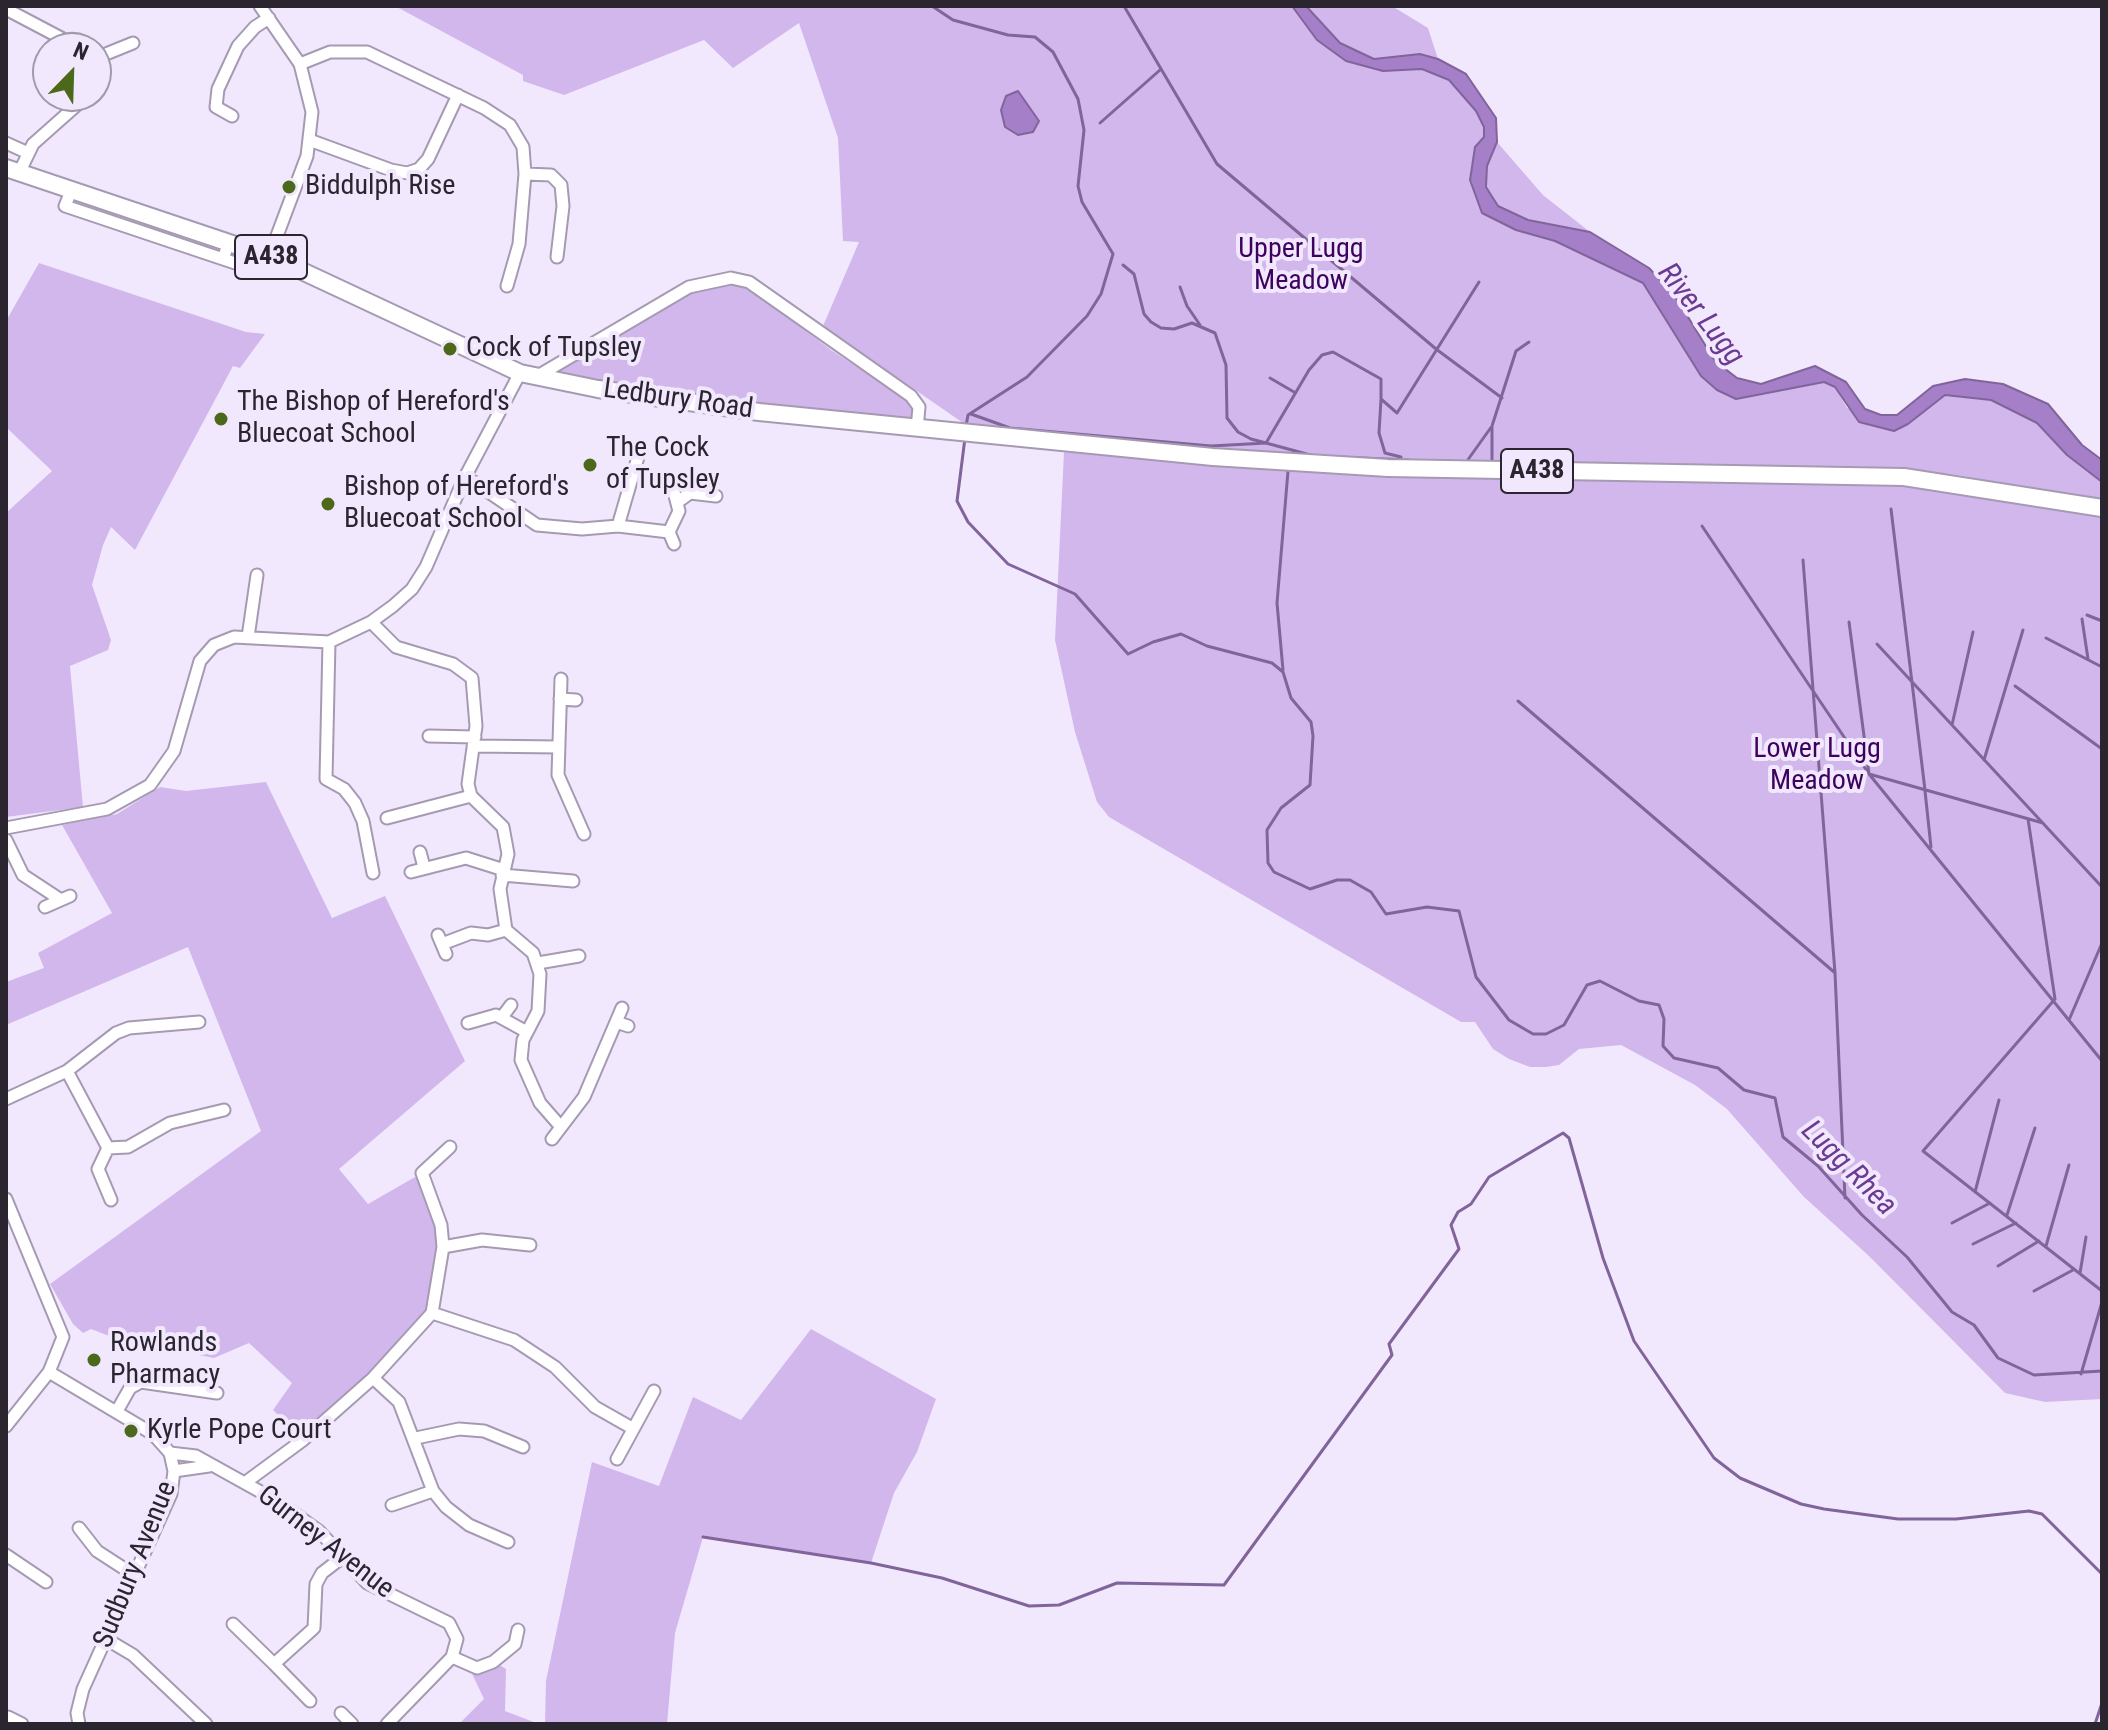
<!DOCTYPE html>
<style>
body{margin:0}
#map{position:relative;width:2108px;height:1730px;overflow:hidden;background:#f2e8fe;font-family:"Roboto Condensed",sans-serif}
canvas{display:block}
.frame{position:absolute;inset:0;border:8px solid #2a252f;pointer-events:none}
.north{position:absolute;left:32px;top:32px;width:80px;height:80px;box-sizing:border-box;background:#f2e8fe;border:2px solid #a29aab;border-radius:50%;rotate:23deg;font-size:22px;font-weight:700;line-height:32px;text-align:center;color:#2a252f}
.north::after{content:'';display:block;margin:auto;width:28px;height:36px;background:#4c681b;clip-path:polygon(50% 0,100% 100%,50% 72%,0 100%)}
</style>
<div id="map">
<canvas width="2108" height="1730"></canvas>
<div class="frame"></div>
<div class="north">N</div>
</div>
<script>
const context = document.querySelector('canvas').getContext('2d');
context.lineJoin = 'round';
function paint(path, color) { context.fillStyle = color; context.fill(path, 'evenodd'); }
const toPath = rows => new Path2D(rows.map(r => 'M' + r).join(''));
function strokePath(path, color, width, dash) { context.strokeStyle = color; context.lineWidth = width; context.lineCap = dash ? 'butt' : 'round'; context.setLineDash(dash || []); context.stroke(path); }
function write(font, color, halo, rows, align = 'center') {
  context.font = font + ' "Roboto Condensed",sans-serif'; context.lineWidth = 8; context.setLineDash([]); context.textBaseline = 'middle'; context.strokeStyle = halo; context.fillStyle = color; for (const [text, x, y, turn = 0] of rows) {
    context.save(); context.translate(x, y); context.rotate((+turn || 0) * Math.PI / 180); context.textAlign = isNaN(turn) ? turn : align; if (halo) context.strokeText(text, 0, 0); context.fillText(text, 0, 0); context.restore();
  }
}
paint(toPath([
 [395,6,1292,6,1317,40,1383,71,1422,69,1449,80,1476,111,1484,127,1485,137,1471,166,1470,180,1482,213,1516,230,1555,241,1643,283,1701,376,1717,390,1824,382,1835,387,1847,408,1908,424,1945,394,1991,400,2037,423,2067,455,2102,482,2102,501,1957,475,1893,469,1355,460,966,425,823,326,859,242,843,241,838,138,799,23,733,68,704,40,564,95,523,81,523,75],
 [1306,6,1392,6,1428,28,1438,59,1420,54,1374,59,1340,43],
 [1497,142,1543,195,1590,232,1528,220,1498,206,1486,187,1487,166],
 [39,263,246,332,265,334,240,368,233,366,135,550,111,527,103,545,92,585,111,640,108,650,70,666,83,807,6,817,6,513,52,471,6,427,6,321],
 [732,283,750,289,831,350,907,400,916,410,911,421,727,401,552,374,685,294,707,285],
 [1064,452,1316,472,1933,485,2102,513,2102,1399,2045,1402,2005,1393,1869,1256,1804,1197,1727,1109,1695,1085,1621,1045,1579,1049,1559,1065,1546,1067,1530,1067,1509,1059,1493,1049,1475,1022,1461,1022,1109,817,1097,802,1075,732,1055,640],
 [266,782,332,918,385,896,465,1061,339,1169,368,1204,422,1173,441,1225,432,1313,303,1440,273,1410,292,1383,249,1343,214,1358,117,1339,91,1329,83,1333,73,1324,50,1284,261,1131,188,947,6,1025,6,982,44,968,38,953,112,913,62,825,117,814,160,787,186,791],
 [811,1329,936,1399,917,1452,894,1493,871,1563,703,1537,675,1633,667,1724,545,1724,546,1681,592,1462,659,1486,693,1397,741,1420],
 [466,1661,495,1662,506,1669,505,1711,539,1724,459,1724,484,1699]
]), '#d2b7ed');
const water = toPath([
 [1292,6,1306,6,1340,43,1374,59,1420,54,1438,59,1466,74,1496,118,1497,142,1487,166,1486,187,1498,206,1528,220,1590,232,1649,268,1677,299,1715,361,1737,378,1761,384,1815,366,1846,382,1865,409,1881,415,1897,415,1933,386,1965,379,2003,384,2048,404,2082,445,2102,460,2102,482,2067,455,2037,423,1991,400,1945,395,1908,424,1894,431,1859,422,1835,387,1824,382,1736,399,1717,390,1701,376,1643,283,1555,241,1516,230,1482,213,1470,180,1475,147,1484,137,1484,127,1476,111,1449,80,1422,69,1383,71,1346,61,1317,40,1292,6],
 [1018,91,1039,121,1033,132,1018,135,1005,127,1001,110,1006,96,1018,91]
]);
paint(water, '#a57fc8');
strokePath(water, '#80649a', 2);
strokePath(toPath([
 [932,6,953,20,1008,35,1035,37,1053,52,1078,99,1084,130,1078,186,1082,202,1113,254,1101,294,1087,316,1027,377,968,415,966,426],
 [1124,6,1217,164,1436,349,1502,398],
 [1100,123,1160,70],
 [1123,265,1134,274,1144,314,1151,322,1161,328,1174,329,1192,323,1215,333,1226,365,1227,418,1238,432,1251,439,1266,443,1309,370,1322,355,1333,352,1381,379,1381,399],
 [1180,287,1187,306,1200,325],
 [1270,378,1294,392],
 [971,414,1010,428,1211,446,1266,443,1314,456],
 [965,438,957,501,968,522,1008,564,1075,594,1128,654,1153,642,1181,634,1207,646,1272,663,1283,672,1291,698,1311,722,1313,736,1310,785,1281,808,1267,830,1268,863,1274,872,1310,889,1337,880,1350,880,1371,892,1386,914,1427,907,1459,911,1476,977,1509,1020,1533,1034,1546,1034,1564,1025,1587,985,1600,981,1639,1001,1659,1005,1664,1019,1663,1046,1674,1058,1718,1068,1744,1090,1775,1098,1783,1137,1818,1166,1862,1215,1907,1257,1952,1312,1974,1325,1998,1358,2034,1375,2102,1371],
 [1338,457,1409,460],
 [1401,457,1385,453,1379,433,1381,399,1397,413,1479,282],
 [1467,461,1492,426,1516,351,1529,342],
 [1492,461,1492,426],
 [1891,509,1925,790],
 [1702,526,1869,774,2043,823],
 [1803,560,1835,973,1845,1198],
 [2087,615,2102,621],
 [2082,619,2088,659],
 [1849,622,1869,774,2102,1061],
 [2046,638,2102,667],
 [1877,644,2102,887],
 [1283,670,1277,603,1288,471],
 [2015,686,2102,749],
 [1518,701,1834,972],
 [1952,725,1973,632],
 [1984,760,2023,630],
 [1925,791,1931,847],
 [2028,819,2055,999,1923,1151,2102,1291],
 [2069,1020,2102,943],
 [1975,1192,1999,1100],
 [2007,1215,2035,1128],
 [1952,1223,1990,1203],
 [1973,1244,2016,1223],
 [2046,1246,2069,1165],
 [1998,1266,2039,1241],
 [2080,1273,2086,1237],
 [2034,1291,2073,1270],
 [2081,1374,2102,1302],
 [703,1537,871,1563,942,1578,1029,1606,1059,1605,1117,1583,1224,1585,1392,1355,1389,1344,1459,1249,1451,1225,1458,1212,1471,1204,1489,1177,1563,1133,1569,1138,1603,1258,1634,1341,1714,1458,1740,1478,1801,1504,1824,1509,1898,1519,1956,1519,2029,1511,2042,1514,2102,1574],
 [2095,1724,2102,1703]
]), '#80649a', 3);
const minor = toPath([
 [260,6,300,64,312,112,307,156,269,257],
 [6,9,80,48],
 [96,58,133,43],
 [300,64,330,52,367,52,484,108,510,125,523,147,525,174,519,244,507,286],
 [232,116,216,107,218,89,238,46,255,27,269,18],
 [312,141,391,170,407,173,419,169,428,159,458,95],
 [6,143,26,152],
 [19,173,33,144,87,96],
 [525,174,551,175,561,185,563,206,557,257],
 [72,189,65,206,223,259,229,242],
 [223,259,235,263],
 [536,377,689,287,731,278,749,282,911,396,919,407,917,429],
 [474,482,537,525,582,529,618,526,638,457],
 [679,501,690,493,716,496],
 [618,526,669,532,679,511,674,492],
 [669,532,674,544],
 [371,622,396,647,453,664,472,678,476,726,468,784,471,796,503,827,508,854,500,889,506,930,533,953,540,974,538,1011,523,1040,521,1060,540,1103,561,1127],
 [248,637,257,575],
 [329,642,326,779,344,789,355,803,363,821,373,873],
 [561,679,558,775,584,834],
 [560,699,576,700],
 [429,736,475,737],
 [474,746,559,747],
 [387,818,471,796],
 [6,828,107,809,150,785,174,751,200,661,214,645,234,637,329,642,371,622,393,606,412,589,426,567,464,479,520,373],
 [6,840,23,875,61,900],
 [420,852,424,867],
 [411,872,466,858,504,870],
 [502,875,573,881],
 [45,907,70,896],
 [438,935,446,954],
 [442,944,471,933,488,935,506,930],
 [538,963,579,956],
 [502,1017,511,1005],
 [616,1022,628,1026],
 [468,1023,496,1015,527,1032],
 [67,1071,108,1148,128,1147,170,1123,224,1110],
 [6,1099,67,1071,116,1033,129,1028,199,1022],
 [552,1139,584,1097,622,1008],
 [108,1148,98,1169,111,1200],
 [6,1199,63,1337,49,1372,6,1426],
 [443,1247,482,1240,530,1245],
 [432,1313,514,1340,555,1367,595,1407,632,1428],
 [49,1372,153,1434,170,1453,174,1471,171,1494,83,1689,77,1713,79,1724],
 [373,1378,399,1402,433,1491,446,1507,469,1525,508,1542],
 [117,1411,130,1388,141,1382,217,1393],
 [416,1438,459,1429,484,1431,523,1447],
 [170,1453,196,1456,277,1501,319,1531,367,1583,449,1623,457,1639,452,1657,387,1724],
 [617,1459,654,1391],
 [174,1471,209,1466],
 [246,1482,303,1440,373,1378,432,1313,443,1247,441,1225,422,1173,450,1147],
 [392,1505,433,1491],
 [79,1528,97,1551,134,1575],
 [6,1555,46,1582],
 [233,1624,274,1664,314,1628,316,1584,322,1573,344,1556],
 [106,1639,133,1655,206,1724],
 [452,1657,477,1668,493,1662,515,1644,518,1630],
 [274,1664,310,1701],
 [341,1713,352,1724],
 [8,1717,22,1724]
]);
const highway = toPath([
 [6,168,274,258,520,373,598,389,759,412,1213,457,1388,468,1904,477,2102,508]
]);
strokePath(minor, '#a69ab3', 15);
strokePath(highway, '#a69ab3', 20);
strokePath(minor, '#fff', 11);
strokePath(highway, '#fff', 16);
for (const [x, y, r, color] of [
 [289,187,8,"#4c681b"],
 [450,349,8,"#4c681b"],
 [221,419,8,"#4c681b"],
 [590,465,8,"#4c681b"],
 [328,504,8,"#4c681b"],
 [94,1360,8,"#4c681b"],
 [131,1431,8,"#4c681b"]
]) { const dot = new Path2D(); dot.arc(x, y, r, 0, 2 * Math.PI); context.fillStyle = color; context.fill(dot); strokePath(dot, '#f2e8fe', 3); }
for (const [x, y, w] of [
 [271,257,72],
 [1537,471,72]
]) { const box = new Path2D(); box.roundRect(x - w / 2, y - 22, w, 44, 6); context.fillStyle = '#f2e8fe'; context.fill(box); strokePath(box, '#2a252f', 2); }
write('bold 26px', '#2a252f', null, [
 ["A438",271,257],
 ["A438",1537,471]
]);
write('28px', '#2a252f', '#f2e8fe', [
 ["Biddulph Rise",305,187],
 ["Cock of Tupsley",466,349],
 ["The Bishop of Hereford's",237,403],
 ["Bluecoat School",237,435],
 ["The Cock",606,449],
 ["of Tupsley",606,481],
 ["Bishop of Hereford's",344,488],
 ["Bluecoat School",344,520],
 ["Rowlands",110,1344],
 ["Pharmacy",110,1376],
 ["Kyrle Pope Court",147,1431]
], 'left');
write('28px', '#3d015e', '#f2e8fe', [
 ["Upper Lugg",1301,250],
 ["Meadow",1301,282],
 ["Lower Lugg",1817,750],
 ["Meadow",1817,782]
]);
write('28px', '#2a252f', '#f2e8fe', [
 ["Ledbury Road",678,400,8],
 ["Gurney Avenue",325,1543,38],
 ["Sudbury Avenue",136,1565,-68]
]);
write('italic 30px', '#6b3a92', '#f2e8fe', [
 ["River Lugg",1700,315,52],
 ["Lugg Rhea",1848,1169,45]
]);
</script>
